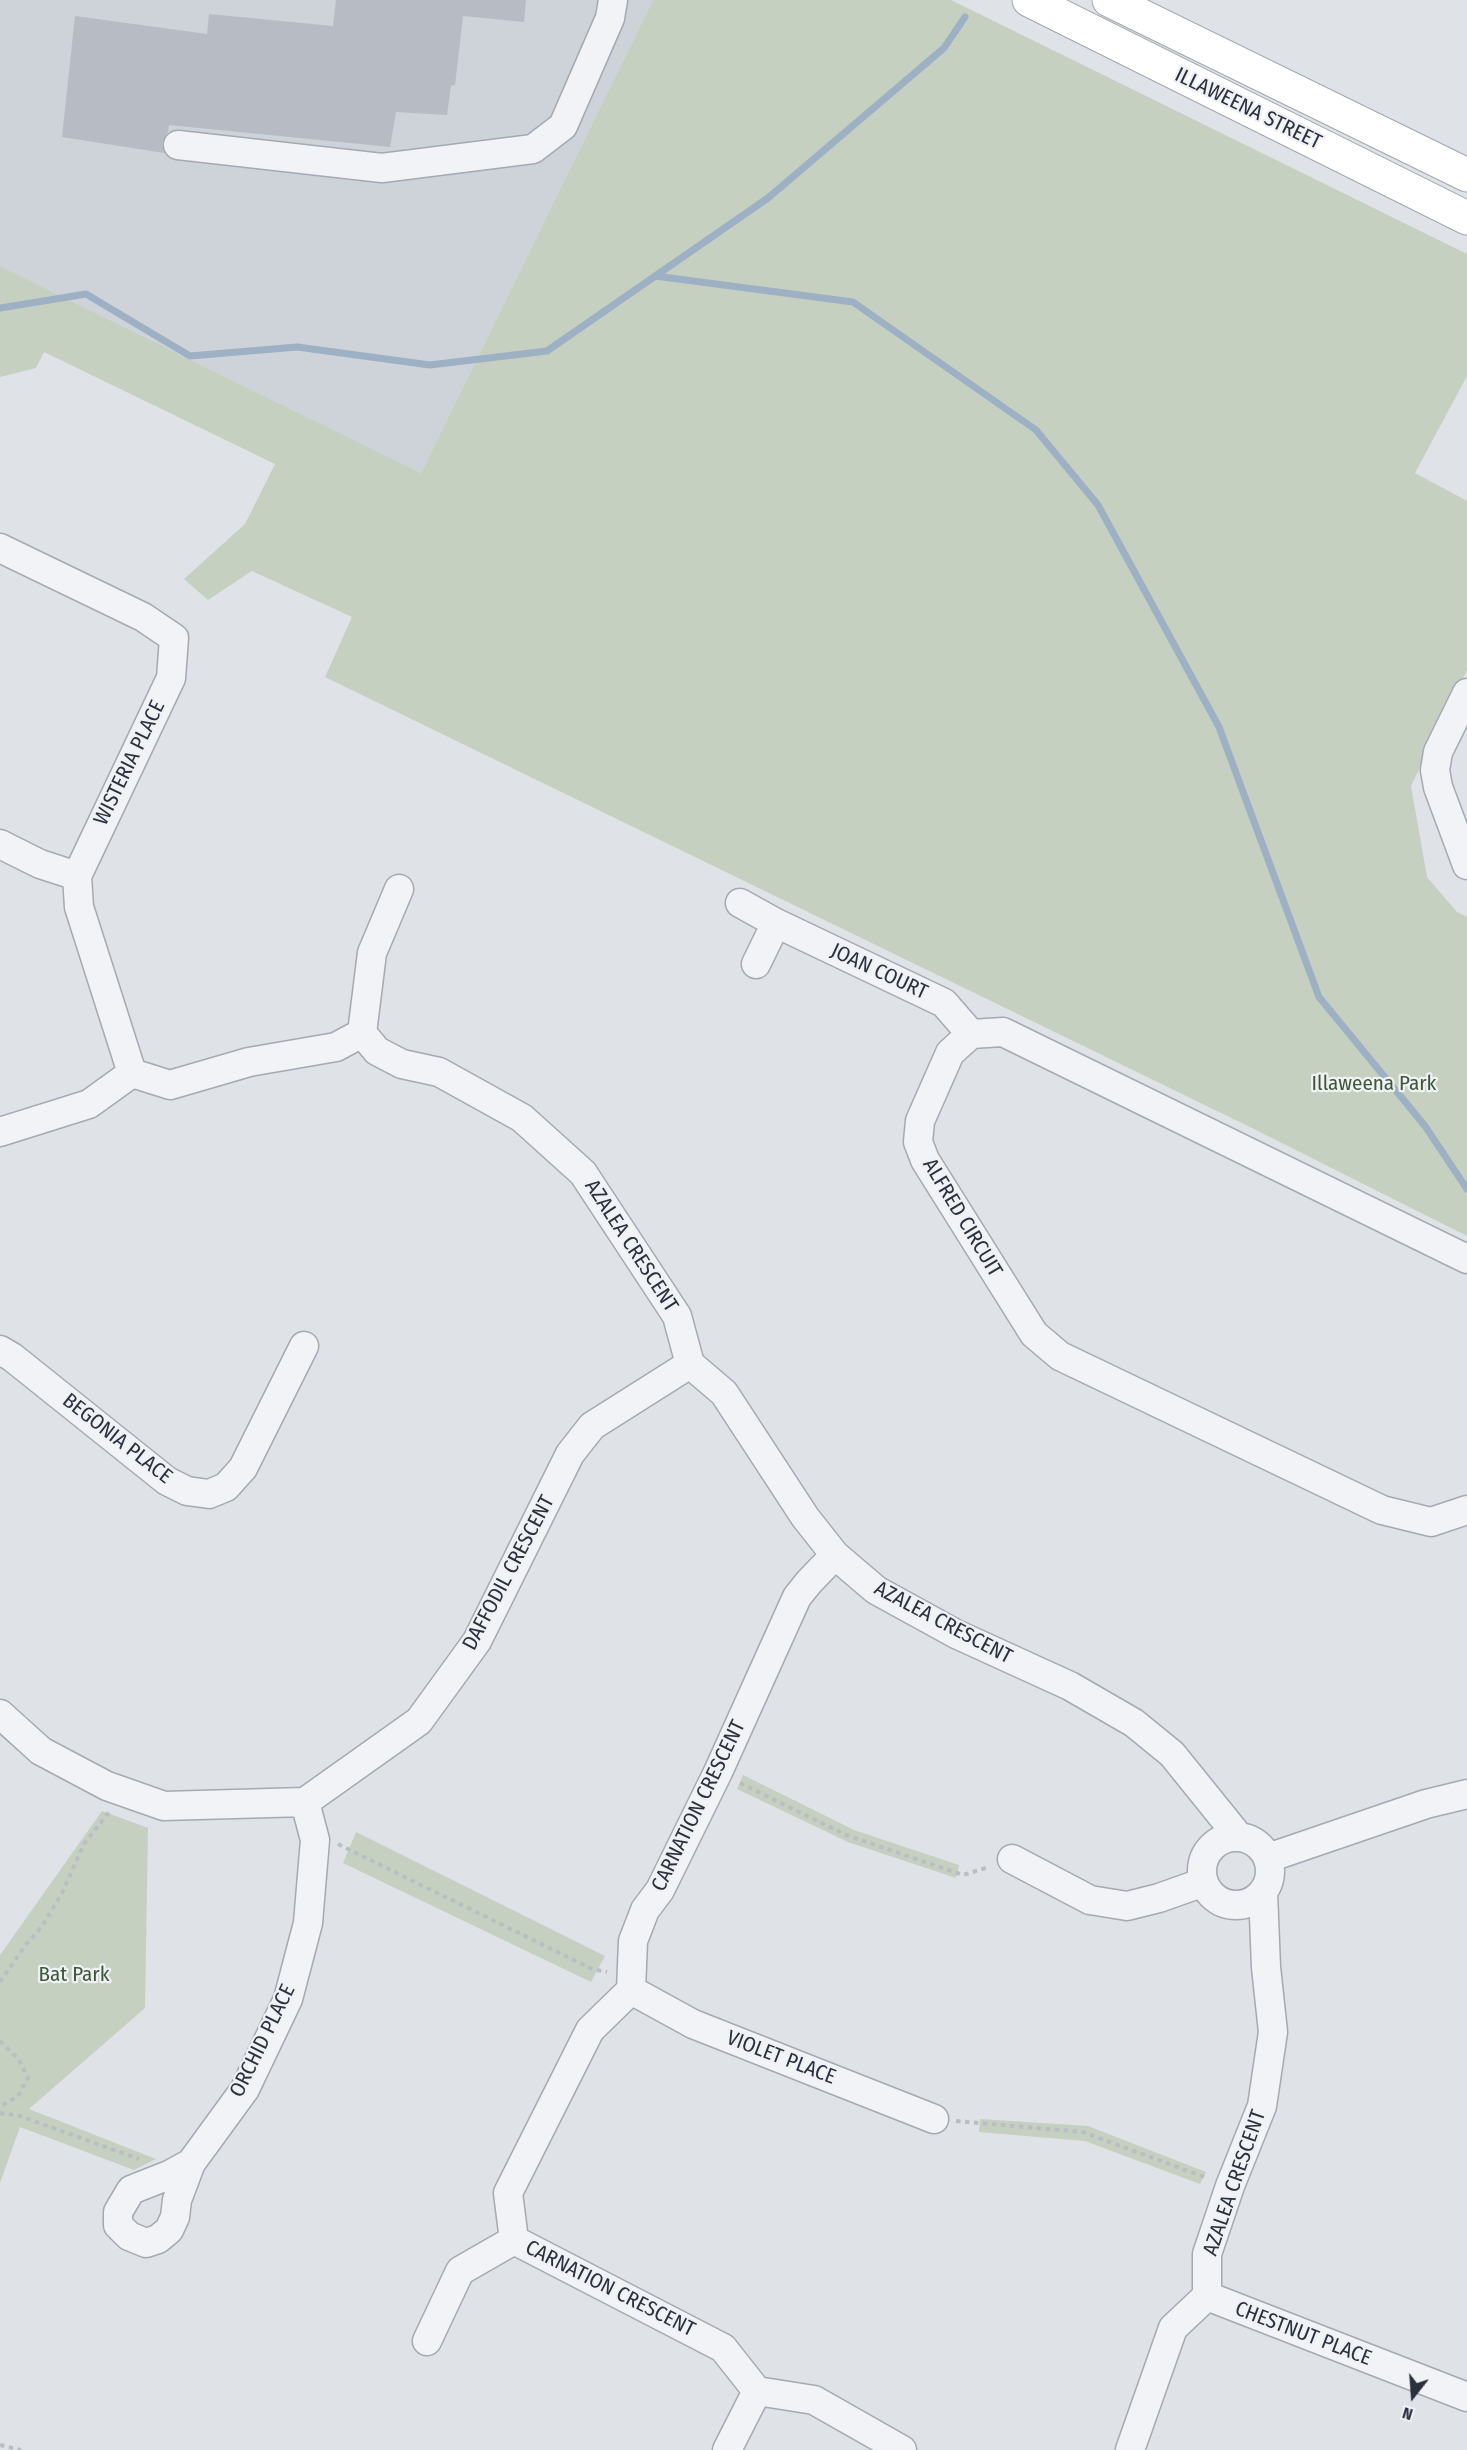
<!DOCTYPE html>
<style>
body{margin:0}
#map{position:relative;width:1467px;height:2450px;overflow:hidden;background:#dfe2e7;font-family:"Fira Sans Condensed",sans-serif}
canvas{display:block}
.north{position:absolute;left:1383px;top:2366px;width:60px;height:60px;-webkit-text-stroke:4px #eff1f5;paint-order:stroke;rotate:197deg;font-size:16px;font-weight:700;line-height:24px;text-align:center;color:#2a313d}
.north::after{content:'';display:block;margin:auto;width:21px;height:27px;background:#2a313d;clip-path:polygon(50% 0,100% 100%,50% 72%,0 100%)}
</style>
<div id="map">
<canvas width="1467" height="2450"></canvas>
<div class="north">N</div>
</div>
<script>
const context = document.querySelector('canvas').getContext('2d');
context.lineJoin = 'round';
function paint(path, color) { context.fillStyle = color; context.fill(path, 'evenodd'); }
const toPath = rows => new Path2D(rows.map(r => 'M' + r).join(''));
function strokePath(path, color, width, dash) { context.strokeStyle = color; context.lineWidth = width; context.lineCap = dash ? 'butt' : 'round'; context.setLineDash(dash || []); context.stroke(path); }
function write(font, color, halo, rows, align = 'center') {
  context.font = font + ' "Fira Sans Condensed",sans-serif'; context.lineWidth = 4.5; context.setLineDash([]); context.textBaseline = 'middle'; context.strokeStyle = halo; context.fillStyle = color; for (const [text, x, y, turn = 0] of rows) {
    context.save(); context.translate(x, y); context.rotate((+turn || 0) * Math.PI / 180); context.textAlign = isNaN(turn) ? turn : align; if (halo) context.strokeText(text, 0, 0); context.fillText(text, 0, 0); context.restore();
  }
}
paint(toPath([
 [0,0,653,0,421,473,0,266]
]), '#ced2d9');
paint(toPath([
 [653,0,951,0,1467,254,1467,376,1415,473,1467,501,1467,670,1411,786,1427,877,1457,912,1467,917,1467,1236,1252,1128,325,677,352,617,252,571,208,600,184,579,245,524,275,464,44,352,36,368,0,377,0,266,421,473],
 [743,1775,854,1830,959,1865,956,1878,848,1842,737,1789],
 [102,1811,148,1828,145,2008,29,2109,156,2159,134,2170,20,2127,0,2183,0,1955],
 [356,1832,605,1956,591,1982,343,1863],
 [980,2119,1088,2126,1206,2172,1200,2184,1085,2141,979,2132]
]), '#c5d0c1');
strokePath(toPath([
 [655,276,853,302,1036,430,1098,505,1219,727,1319,997,1425,1126,1467,1189],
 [0,308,86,294,190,356,297,347,430,365,547,351,768,198,944,48,965,17]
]), '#9db0c4', 7);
paint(toPath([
 [336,0,526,0,524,22,463,16,455,85,451,86,447,115,396,112,390,147,169,125,168,132,162,143,164,153,62,137,75,16,207,34,209,14,333,26]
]), '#b7bcc4');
const minor = toPath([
 [178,145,382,168,533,149,563,126,610,18,613,0],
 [0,548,143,617,174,638,171,678,77,876,79,907,132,1073],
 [1467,693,1438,752,1435,770,1438,787,1467,865],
 [0,844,40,864,77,876],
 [740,903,776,923,756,964],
 [776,923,944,1003,971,1034],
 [362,1033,372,953,399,889],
 [0,1132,89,1104,132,1073,170,1085,249,1062,336,1047,362,1033,377,1051,402,1064,439,1072,522,1118,583,1173,677,1316,690,1364,724,1393,805,1517,835,1555,876,1590,956,1634,1070,1686,1134,1723,1172,1754,1239,1837],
 [1467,1259,1003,1032,971,1034,950,1053,920,1121,918,1142,925,1160,1034,1334,1060,1356,1382,1510,1431,1522,1467,1510],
 [0,1350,12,1357,167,1481,187,1491,209,1494,226,1487,243,1468,304,1346],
 [835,1555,809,1582,797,1597,718,1772,660,1890,645,1910,633,1941,631,1990,590,2030,508,2193,514,2240,723,2348,757,2391,814,2400,902,2450],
 [0,1714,41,1751,107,1786,164,1806,305,1802,419,1721,477,1641,570,1454,592,1426,690,1364],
 '1202 1871a34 34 0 1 1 68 0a34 34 0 1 1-68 0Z',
 [1268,1858,1426,1804,1467,1794],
 [1012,1859,1090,1900,1127,1906,1159,1898,1204,1882],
 [631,1990,693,2024,934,2119],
 [191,2163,245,2089,288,1999,308,1923,315,1840,305,1802],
 [191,2163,177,2200,175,2217,169,2230,158,2239,146,2243,129,2236,118,2225,118,2212,131,2190,169,2175,191,2163],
 [1207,2296,1467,2397],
 [427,2341,460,2271,514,2240],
 [727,2450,757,2391],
 [1130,2450,1173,2328,1207,2296,1207,2254,1230,2186,1262,2106,1273,2032,1266,1967,1263,1892]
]);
const major = toPath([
 [1029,0,1467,218],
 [1109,0,1467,175]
]);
strokePath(minor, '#a5a9b1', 31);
strokePath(major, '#a0a7b2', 35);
strokePath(toPath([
 [740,1783,846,1835,963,1875,989,1867],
 [338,1844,592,1969,607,1972],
 [0,1982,24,1947,43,1925,62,1893,84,1844,109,1812],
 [0,2041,19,2060,28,2078,18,2096,0,2107],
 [0,2113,20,2116,139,2159],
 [956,2121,1083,2132,1207,2178],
 [0,2445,21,2450]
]), '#babdc2', 4, [4.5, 4.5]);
strokePath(minor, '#f2f3f6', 28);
strokePath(major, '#fff', 33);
write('21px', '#2a313d', '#eff1f5', [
 ["ILLAWEENA STREET",1248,109,26],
 ["WISTERIA PLACE",130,763,-64],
 ["JOAN COURT",879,972,25],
 ["ALFRED CIRCUIT",962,1218,59],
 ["AZALEA CRESCENT",631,1246,57],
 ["BEGONIA PLACE",117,1439,38],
 ["DAFFODIL CRESCENT",509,1573,-62],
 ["AZALEA CRESCENT",943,1623,28],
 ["CARNATION CRESCENT",699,1806,-64],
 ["ORCHID PLACE",263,2041,-64],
 ["VIOLET PLACE",781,2058,21],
 ["AZALEA CRESCENT",1235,2183,-71],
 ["CARNATION CRESCENT",610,2289,27],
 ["CHESTNUT PLACE",1303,2334,21]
]);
write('21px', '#3e5738', '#eff1f5', [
 ["Illaweena Park",1374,1084],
 ["Bat Park",74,1975]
]);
</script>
